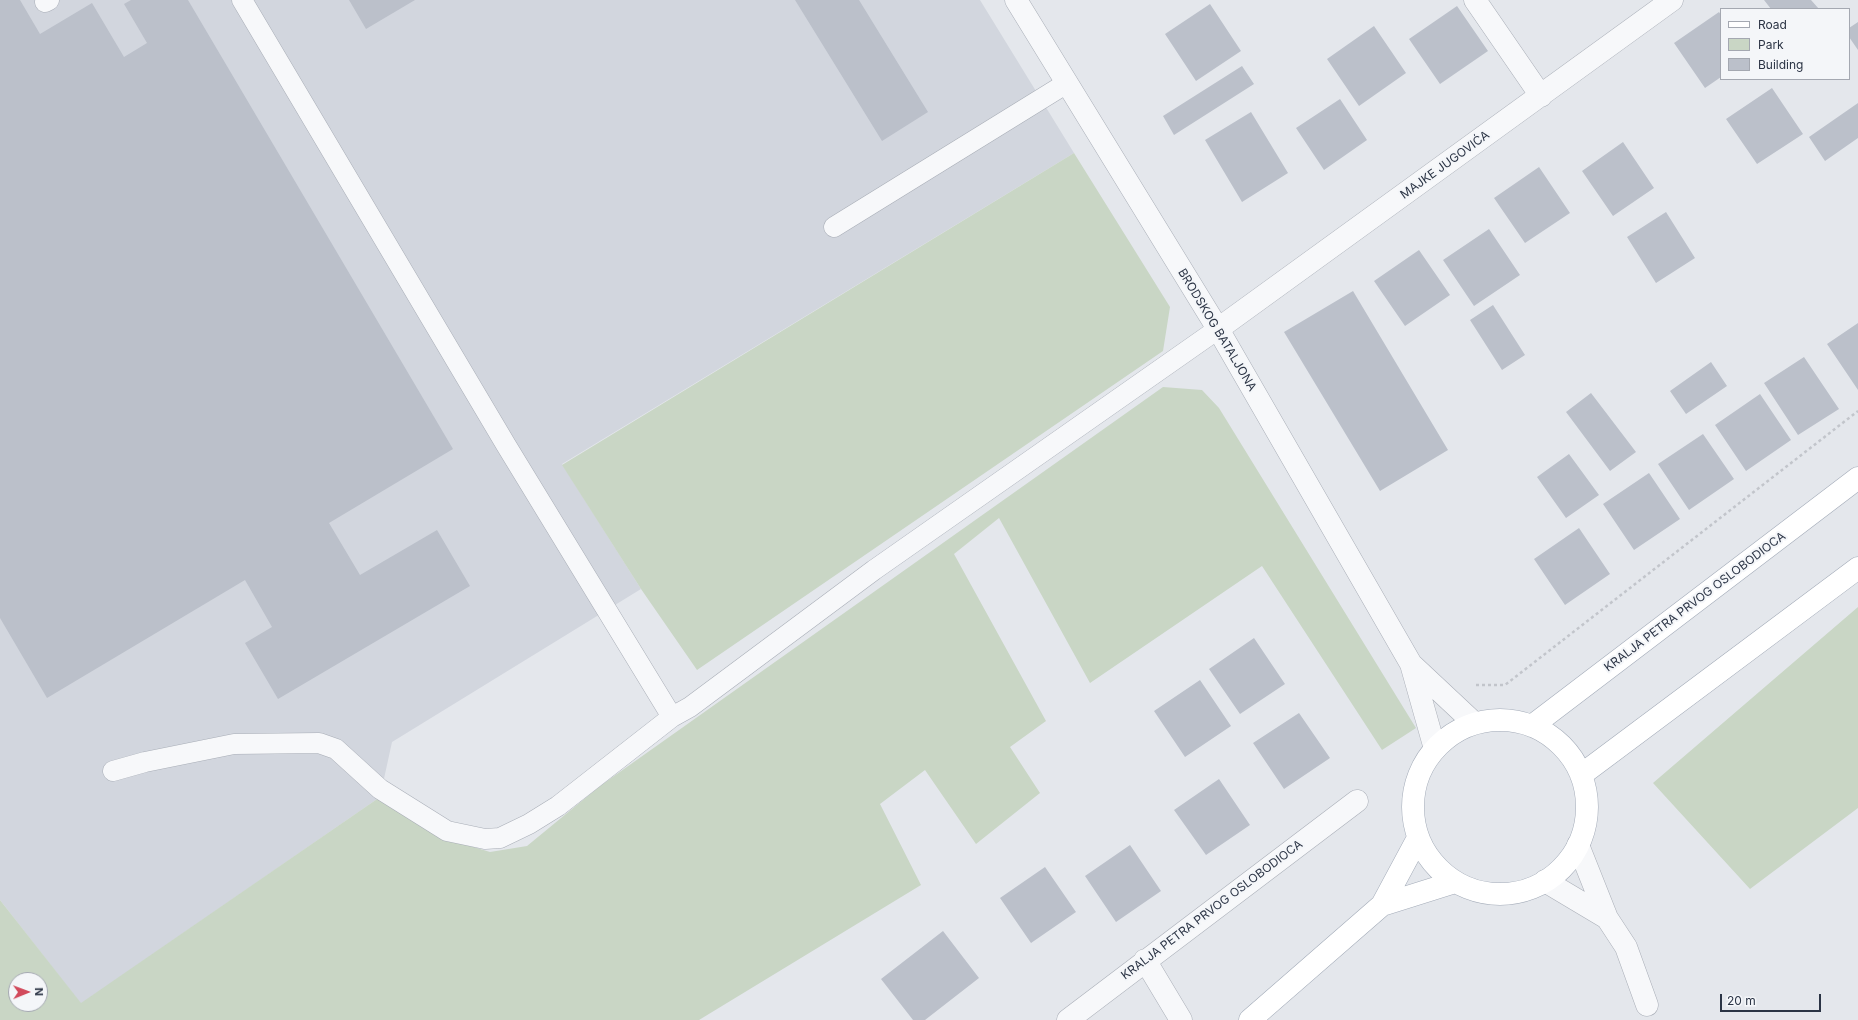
<!DOCTYPE html>
<meta charset="utf-8">
<style>
body{margin:0}
#map{position:relative;width:1858px;height:1020px;overflow:hidden;background:#e4e7ec;font-family:Inter,sans-serif}
canvas{display:block}
.legend{position:absolute;left:1720px;top:8px;width:130px;height:72px;box-sizing:border-box;background:#f4f6f9;border:1px solid #a4a8b1;margin:0;padding:5px 7px;list-style:none;font-size:12px;color:#2b3445}
.legend li{display:flex;align-items:center;gap:8px;height:20px}
.legend b{width:20px;border:1px solid #a4a8b1}
.north{position:absolute;left:8px;top:972px;width:40px;height:40px;box-sizing:border-box;background:#f4f6f9;border:1px solid #a4a8b1;border-radius:50%;rotate:89deg;font-size:11px;font-weight:700;line-height:16px;text-align:center;color:#2b3445}
.north::after{content:'';display:block;margin:auto;width:14px;height:18px;background:#d1495b;clip-path:polygon(50% 0,100% 100%,50% 72%,0 100%)}
.scale{position:absolute;left:1720px;top:994px;width:101px;height:18px;box-sizing:border-box;border:2px solid #2b3445;border-top:0;padding-left:5px;font-size:12px;line-height:14px;white-space:nowrap;color:#2b3445;-webkit-text-stroke:3px #f4f6f9;paint-order:stroke}
</style>
<div id="map">
<canvas width="1858" height="1020"></canvas>
<ul class="legend">
<li><b style="height:5px;background:#fff"></b>Road</li>
<li><b style="height:11px;background:#c9d6c5"></b>Park</li>
<li><b style="height:11px;background:#bbc0ca"></b>Building</li>
</ul>
<div class="north">N</div>
<div class="scale">20 m</div>
</div>
<script>
const context = document.querySelector('canvas').getContext('2d');
context.lineJoin = 'round';
function paint(path, color) { context.fillStyle = color; context.fill(path, 'evenodd'); }
const toPath = rows => new Path2D(rows.map(r => 'M' + r).join(''));
function strokePath(path, color, width, dash) { context.strokeStyle = color; context.lineWidth = width; context.lineCap = dash ? 'butt' : 'round'; context.setLineDash(dash || []); context.stroke(path); }
function write(font, color, halo, rows, align = 'center') {
  context.font = font + ' Inter,sans-serif'; context.lineWidth = 4; context.setLineDash([]); context.textBaseline = 'middle'; context.strokeStyle = halo; context.fillStyle = color; for (const [text, x, y, turn = 0] of rows) {
    context.save(); context.translate(x, y); context.rotate((+turn || 0) * Math.PI / 180); context.textAlign = isNaN(turn) ? turn : align; if (halo) context.strokeText(text, 0, 0); context.fillText(text, 0, 0); context.restore();
  }
}
paint(toPath([
 [0,0,980,0,1074,153,562,464,641,589,392,742,380,797,81,1004,0,900]
]), '#d2d6de');
paint(toPath([
 [1074,153,1170,307,1163,351,697,670,641,589,562,465],
 [1163,387,1202,390,1219,408,1416,728,1382,750,1262,566,1090,683,999,518,954,554,1046,721,1010,747,1040,793,976,844,925,770,880,804,921,885,699,1020,0,1020,0,900,81,1003,380,797,464,844,490,852,527,846,600,786],
 [16,980,40,980,40,1004,16,1004],
 [1858,607,1858,808,1750,889,1653,783]
]), '#c9d6c5');
paint(toPath([
 [0,0,20,0,40,34,92,3,124,57,147,43,124,4,131,0,188,0,453,449,329,523,360,575,437,530,470,586,278,699,245,643,272,627,245,580,47,698,0,618],
 [349,0,415,0,366,29],
 [795,0,859,0,928,112,882,141],
 [1764,0,1811,0,1819,9,1771,9],
 [1210,4,1241,51,1196,81,1165,34],
 [1457,6,1488,51,1440,84,1409,39],
 [1719,12,1721,15,1721,77,1705,88,1674,43],
 [1858,22,1858,50,1849,37,1849,28],
 [1374,26,1406,73,1359,106,1327,59],
 [1242,66,1254,84,1174,135,1163,116],
 [1772,88,1803,134,1757,164,1726,119],
 [1340,99,1367,140,1324,170,1296,128],
 [1858,103,1858,138,1825,161,1809,137],
 [1251,112,1288,173,1242,202,1205,140],
 [1623,142,1654,188,1613,216,1582,171],
 [1539,167,1570,213,1525,243,1494,198],
 [1666,212,1695,258,1656,283,1627,237],
 [1489,229,1520,275,1474,306,1443,260],
 [1419,250,1450,295,1405,326,1374,281],
 [1353,291,1448,450,1380,491,1284,332],
 [1493,305,1525,355,1502,370,1470,320],
 [1858,323,1858,390,1827,344],
 [1804,357,1839,409,1798,435,1764,383],
 [1711,362,1727,386,1686,414,1670,391],
 [1591,393,1636,452,1610,471,1566,412],
 [1760,394,1791,440,1746,471,1715,425],
 [1703,434,1734,479,1689,510,1658,464],
 [1569,454,1599,495,1566,518,1537,477],
 [1649,473,1680,519,1634,550,1603,504],
 [1579,528,1610,574,1565,605,1534,559],
 [1254,638,1285,684,1240,714,1209,669],
 [1200,680,1231,726,1185,757,1154,711],
 [1299,713,1330,758,1284,789,1253,743],
 [1219,779,1250,825,1206,855,1174,810],
 [1130,845,1161,891,1116,922,1085,876],
 [1045,867,1076,912,1031,943,1000,898],
 [943,931,979,978,925,1020,913,1020,881,979]
]), '#bbc0ca');
const service = toPath([
 [242,0,506,445,672,717,690,707,874,570,1218,329],
 [45,2,49,0],
 [834,227,1067,83],
 [113,771,145,762,234,744,319,743,336,749,380,789,447,831,485,839,500,838,529,824,558,806,672,717]
]);
const minor = toPath([
 [1475,0,1541,96],
 [1218,329,1672,0],
 [1578,845,1607,918,1626,947,1647,1005],
 [1545,881,1607,918],
 [1145,960,1181,1020],
 [1068,1020,1357,801]
]);
const tertiary = toPath([
 [1016,0,1218,329,1411,664,1435,749],
 [1411,664,1474,723]
]);
const primary = toPath([
 '1413 807a87 87 0 1 1 174 0a87 87 0 1 1-174 0Z',
 [1532,726,1858,478],
 [1581,775,1858,568],
 [1382,905,1455,882],
 [1250,1020,1382,905,1418,838]
]);
strokePath(service, '#a9aeb7', 21);
strokePath(minor, '#a9aeb7', 23);
strokePath(tertiary, '#a9aeb7', 23);
strokePath(primary, '#a3abb8', 23);
strokePath(toPath([
 [1476,685,1505,685,1858,411]
]), '#c2c5cb', 2.5, [3, 3]);
strokePath(service, '#f7f8fa', 20);
strokePath(minor, '#f7f8fa', 22);
strokePath(tertiary, '#f7f8fa', 22);
strokePath(primary, '#fff', 22);
write('12px', '#2b3445', '#f4f6f9', [
 ["MAJKE JUGOVIĆA",1445,165,-36],
 ["BRODSKOG BATALJONA",1217,330,59],
 ["KRALJA PETRA PRVOG OSLOBODIOCA",1695,602,-37],
 ["KRALJA PETRA PRVOG OSLOBODIOCA",1212,910,-37]
]);
</script>
